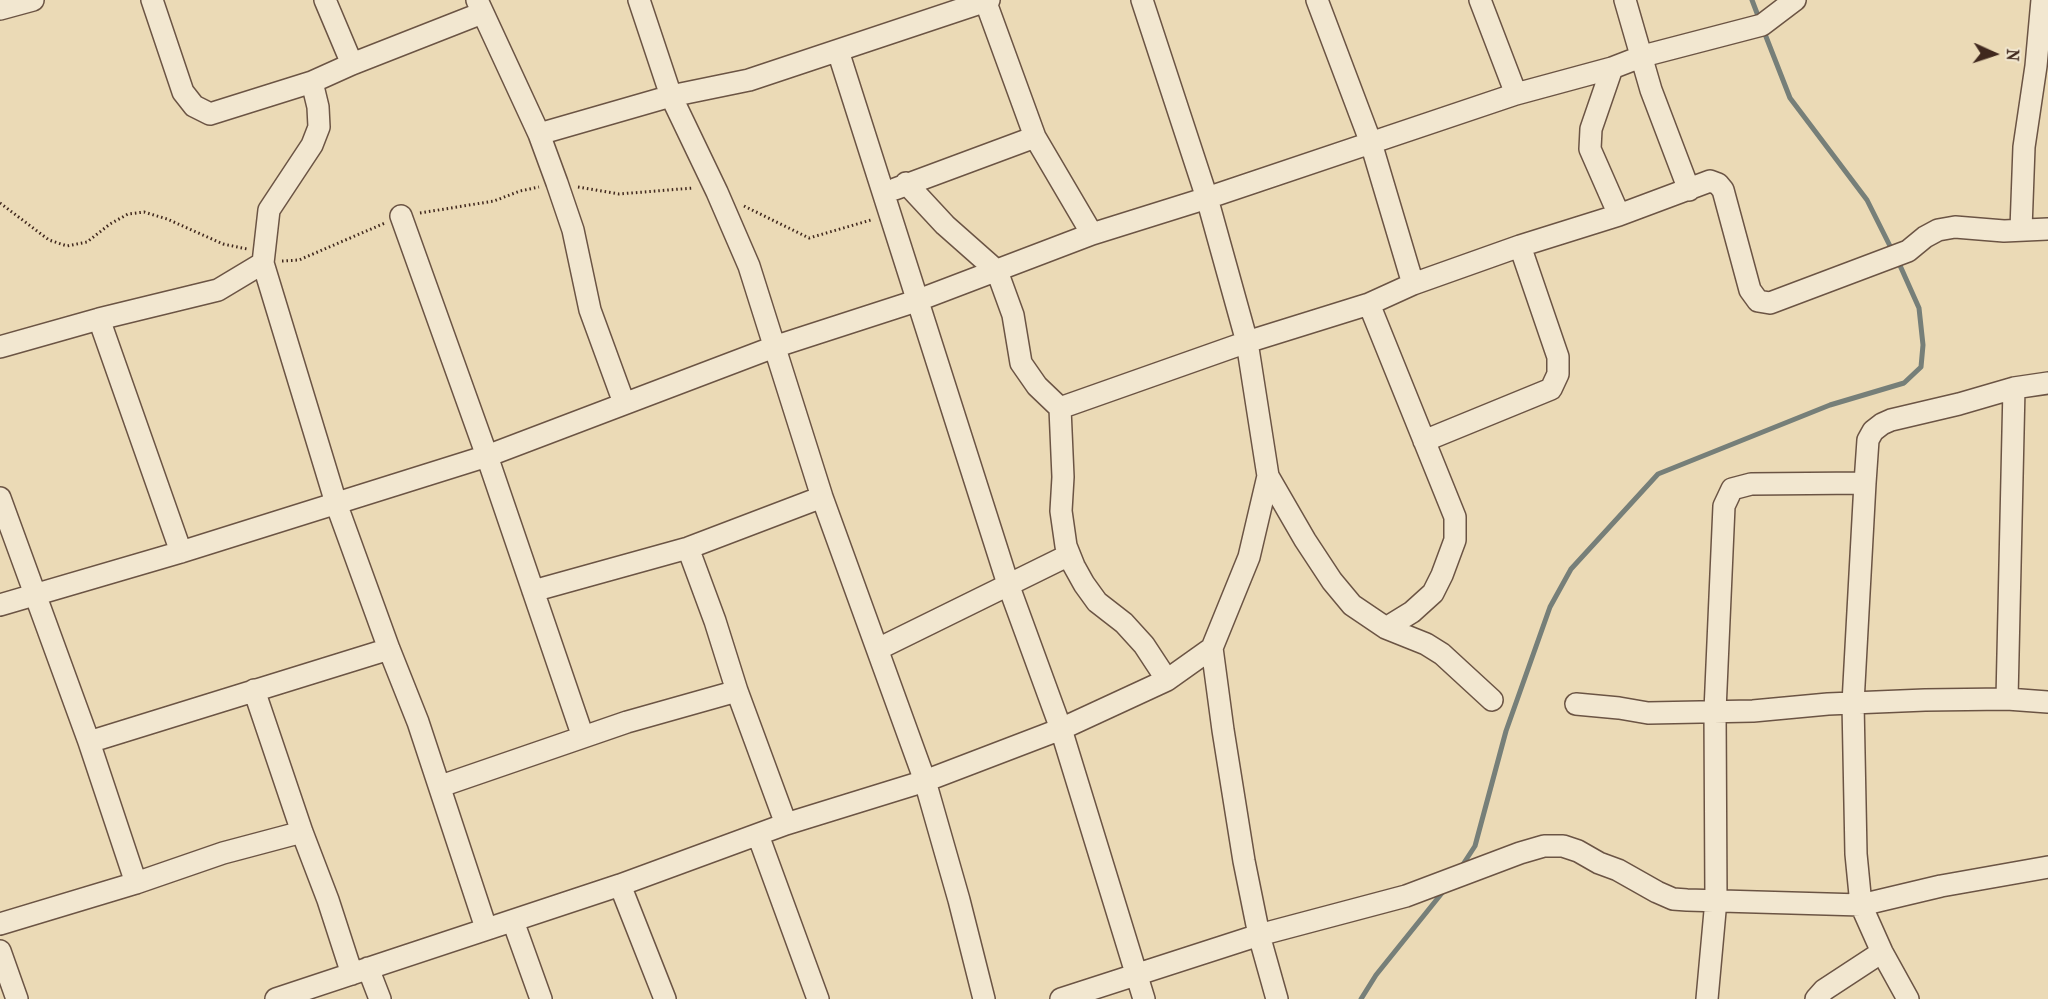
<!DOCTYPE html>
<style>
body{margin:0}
#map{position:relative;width:2048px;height:999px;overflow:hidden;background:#ebdab6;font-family:"IM FELL French Canon",serif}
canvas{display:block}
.north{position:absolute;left:1964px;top:24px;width:60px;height:60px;-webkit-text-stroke:4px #f2e7d0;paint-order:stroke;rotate:93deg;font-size:16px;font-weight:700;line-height:24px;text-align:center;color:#40281e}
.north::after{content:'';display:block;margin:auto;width:21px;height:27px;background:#40281e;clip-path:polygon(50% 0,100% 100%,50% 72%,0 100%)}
</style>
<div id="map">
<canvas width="2048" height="999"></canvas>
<div class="north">N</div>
</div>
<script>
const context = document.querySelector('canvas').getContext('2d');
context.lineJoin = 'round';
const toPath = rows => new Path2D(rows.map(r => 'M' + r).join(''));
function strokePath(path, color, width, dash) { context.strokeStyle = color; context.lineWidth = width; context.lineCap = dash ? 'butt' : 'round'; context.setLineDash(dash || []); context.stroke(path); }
strokePath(toPath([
 [1752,0,1760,21],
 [1763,29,1790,98,1867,200,1892,250],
 [1460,869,1475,846,1506,731,1550,607,1571,569,1658,474,1830,405,1904,383,1921,367,1923,345,1919,308,1898,261],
 [1361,999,1376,975,1446,888]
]), '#767f79', 5);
const minor = toPath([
 [152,0,183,92,194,106,210,114,312,82,352,64,482,13],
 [325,0,352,64],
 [477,0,539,134,557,183,573,230,590,310,624,403],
 [639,0,671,96,717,192,749,266,822,497,925,781,959,900,984,999],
 [985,0,1035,137,1092,234],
 [1142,0,1207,198,1247,342,1268,476,1249,557,1212,648,1223,730,1244,861,1259,935,1277,999],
 [1317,0,1371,143,1413,284],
 [1480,0,1516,94],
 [1625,0,1651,90,1689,190],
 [0,9,33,0],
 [838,51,1008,584,1061,729,1144,999],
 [1612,68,1591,129,1590,149,1619,215],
 [312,82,318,107,319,127,312,145,269,210,263,263,336,503,389,649,418,722,486,928],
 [539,134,671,96,749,80,989,0],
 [906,183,945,225,997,271,1013,315,1021,363,1037,386,1060,408,1063,477,1061,511,1066,546,1074,566,1084,584,1097,602,1124,623,1144,645,1167,680],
 [895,189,1035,137],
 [401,216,487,456,583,737],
 [2021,229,2024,147,2036,66,2042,0],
 [1369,304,1455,517,1455,540,1442,575,1433,593,1412,612,1386,628],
 [99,319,181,552],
 [0,347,99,319,218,290,263,263],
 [1060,408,1247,342,1369,304,1413,284,1520,246,1619,215,1710,181,1718,184,1723,190,1750,290,1758,301,1770,303,1908,251,1925,237,1938,230,1955,227,2004,231,2048,229],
 [1424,441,1551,389,1558,374,1558,357,1520,246],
 [1268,476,1305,540,1332,581,1352,605,1386,628,1426,644,1442,654,1492,700],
 [1865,483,1868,440,1873,431,1882,424,1891,420,1959,404,2014,388,2048,383],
 [0,498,89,742,136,883],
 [688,548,715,621,737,691,786,824],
 [533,591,688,548,822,497],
 [0,605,181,552,487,456,774,347,916,301,1092,234,1207,198,1516,94,1612,68,1643,56,1762,25,1795,0],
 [878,649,1069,555],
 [254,690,302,832,328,900,352,974],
 [2007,699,2014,388],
 [1576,704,1619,708,1648,713,1753,711,1828,704,1925,700,2007,699,2048,702],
 [89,742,389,649],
 [441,786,627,722,737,691],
 [758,835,818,999],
 [620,885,665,999],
 [513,921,541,999],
 [0,924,136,883,223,853,302,832],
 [0,951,17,999],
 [368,968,380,999],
 [276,999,620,885,786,824,925,781,1061,729,1167,680,1212,648],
 [1061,999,1259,935,1406,896,1520,853,1544,846,1563,846,1578,851,1599,863,1618,870,1657,892,1673,899,1687,900,1861,905,1941,886,2048,867],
 [1707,999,1716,900,1715,711,1724,506,1732,489,1751,484,1865,483,1853,703,1856,854,1861,905,1882,952,1908,999],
 [1816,999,1824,990,1882,952]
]);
strokePath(minor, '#6b5444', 24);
strokePath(toPath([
 [578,187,619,194,693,188],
 [0,203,49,240,67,246,87,242,110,224,128,214,144,212,167,219,223,244,247,249],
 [744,206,809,238,871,220],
 [420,213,494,201,520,191,539,187],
 [282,261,299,260,385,223]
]), '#40281e', 3, [1.5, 3]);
strokePath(minor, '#f2e7d0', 21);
</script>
